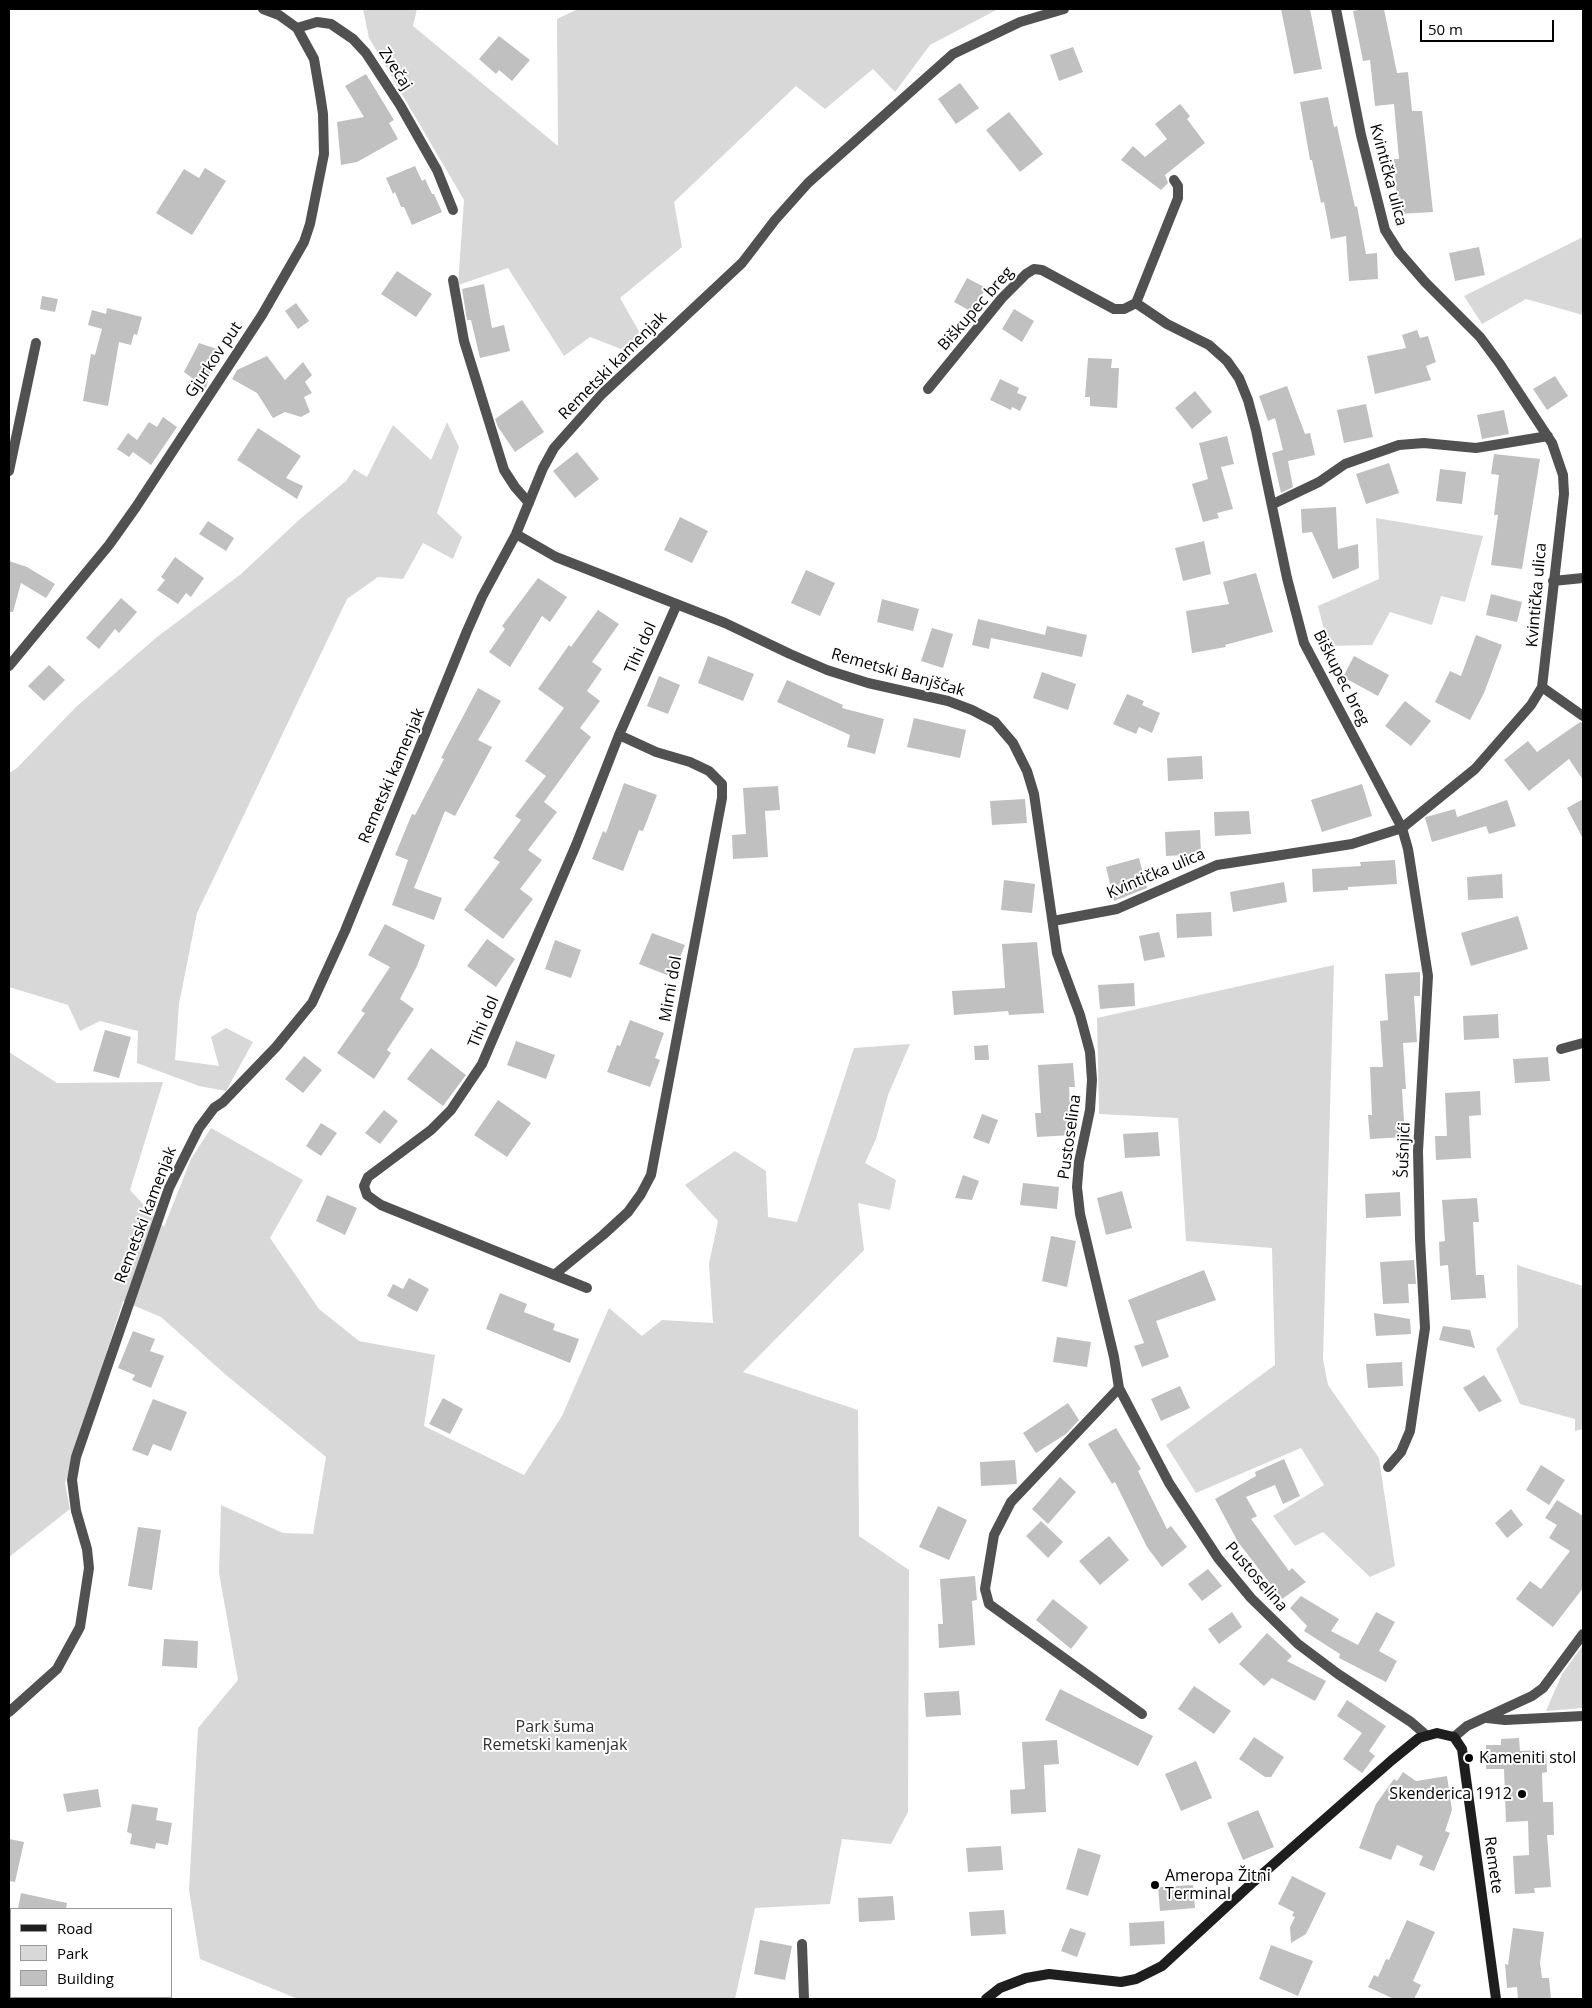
<!DOCTYPE html>
<meta charset="utf-8">
<style>
body{margin:0}
#map{position:relative;width:1592px;height:2008px;overflow:hidden;background:#fff;font-family:"Open Sans",sans-serif}
canvas{display:block}
.frame{position:absolute;inset:0;border:10px solid #000;pointer-events:none}
.legend{position:absolute;left:10px;top:1908px;width:162px;height:90px;box-sizing:border-box;background:#fff;border:1px solid #999;margin:0;padding:6px 9px;list-style:none;font-size:15px;color:#000}
.legend li{display:flex;align-items:center;gap:10px;height:25px}
.legend b{width:25px;border:1px solid #999}
.scale{position:absolute;left:1420px;top:20px;width:134px;height:22px;box-sizing:border-box;border:2px solid #000;border-top:0;padding-left:6px;font-size:15px;line-height:18px;white-space:nowrap;color:#000;-webkit-text-stroke:4px #fff;paint-order:stroke}
</style>
<div id="map">
<canvas width="1592" height="2008"></canvas>
<div class="frame"></div>
<ul class="legend">
<li><b style="height:6px;background:#1e1e1e"></b>Road</li>
<li><b style="height:14px;background:#d8d8d8"></b>Park</li>
<li><b style="height:14px;background:#c0c0c0"></b>Building</li>
</ul>
<div class="scale">50 m</div>
</div>
<script>
const context = document.querySelector('canvas').getContext('2d');
context.lineJoin = 'round';
function paint(path, color) { context.fillStyle = color; context.fill(path, 'evenodd'); }
const toPath = rows => new Path2D(rows.map(r => 'M' + r).join(''));
function strokePath(path, color, width, dash) { context.strokeStyle = color; context.lineWidth = width; context.lineCap = dash ? 'butt' : 'round'; context.setLineDash(dash || []); context.stroke(path); }
function write(font, color, halo, rows, align = 'center') {
  context.font = font + ' "Open Sans",sans-serif'; context.lineWidth = 4; context.setLineDash([]); context.textBaseline = 'middle'; context.strokeStyle = halo; context.fillStyle = color; for (const [text, x, y, turn = 0] of rows) {
    context.save(); context.translate(x, y); context.rotate((+turn || 0) * Math.PI / 180); context.textAlign = isNaN(turn) ? turn : align; if (halo) context.strokeText(text, 0, 0); context.fillText(text, 0, 0); context.restore();
  }
}
paint(toPath([
 [363,9,417,9,413,26,558,146,557,19,578,9,998,9,930,45,895,92,873,69,825,109,796,86,674,202,682,247,620,298,644,340,621,349,590,337,564,356,508,268,458,285,464,200,369,38],
 [1583,237,1583,315,1526,299,1482,324,1464,296],
 [447,422,459,447,437,513,462,537,453,559,423,543,403,579,378,577,347,599,197,913,179,1004,175,1060,219,1066,211,1037,226,1028,253,1042,226,1091,199,1086,137,1063,138,1031,100,1021,80,1031,68,1005,9,987,9,773,17,768,76,707,157,637,241,574,300,519,346,481,354,469,367,477,393,425,431,460],
 [1376,518,1483,536,1465,602,1441,596,1432,625,1390,612,1372,645,1328,646,1318,606,1379,579],
 [1334,965,1323,1359,1328,1385,1379,1458,1395,1566,1370,1577,1323,1532,1295,1546,1273,1516,1324,1485,1301,1448,1196,1493,1166,1445,1275,1365,1272,1248,1186,1241,1178,1118,1099,1114,1097,1018],
 [910,1044,888,1095,876,1139,865,1163,896,1180,890,1210,858,1203,864,1250,743,1372,858,1410,859,1536,909,1570,908,1812,891,1844,842,1839,830,1904,755,1908,735,1999,298,1999,200,1959,189,1890,198,1728,238,1680,219,1573,221,1505,283,1533,313,1534,326,1457,226,1375,161,1317,123,1301,65,1483,70,1509,9,1557,9,1052,57,1083,163,1082,130,1190,164,1227,191,1159,211,1128,303,1180,270,1238,319,1309,359,1341,435,1355,424,1426,524,1475,562,1416,609,1308,642,1336,662,1320,713,1323,709,1264,718,1221,685,1185,735,1151,766,1171,768,1217,797,1222,854,1048],
 [1517,1265,1583,1286,1583,1429,1575,1431,1575,1419,1520,1404,1496,1349,1518,1327],
 [1583,1645,1583,1708,1546,1711,1562,1674]
]), '#d8d8d8');
paint(toPath([
 [1281,9,1310,9,1322,69,1294,74],
 [1365,9,1384,9,1397,73,1408,72,1412,111,1422,111,1433,212,1398,214,1394,159,1399,159,1394,104,1375,106,1370,60,1363,61,1353,11],
 [499,36,530,60,512,81,499,70,496,74,479,59],
 [1073,47,1083,72,1059,81,1050,55],
 [366,74,394,120,389,123,398,139,357,162,341,165,337,122,364,117,345,86],
 [960,83,979,108,956,124,938,99],
 [1328,97,1334,127,1337,126,1355,207,1357,206,1366,254,1377,253,1378,279,1349,281,1346,236,1331,239,1324,202,1321,203,1312,160,1310,160,1300,102],
 [1180,104,1190,116,1187,119,1205,143,1165,175,1168,183,1161,190,1121,160,1133,146,1145,157,1167,139,1155,124],
 [1009,112,1043,154,1020,172,986,130],
 [415,166,422,181,425,179,432,194,434,194,442,212,412,225,404,207,401,207,395,192,393,194,386,178],
 [205,168,226,181,192,235,156,213,184,169,199,178],
 [1479,247,1485,275,1455,281,1449,253],
 [397,271,432,294,416,317,381,294],
 [967,278,986,288,972,312,954,302],
 [484,284,492,328,504,325,510,351,480,358,471,320,467,320,462,289],
 [42,296,58,299,55,312,40,309],
 [296,303,309,321,298,329,285,311],
 [107,308,142,317,137,335,134,334,131,345,119,342,108,406,83,401,91,354,95,355,102,329,88,325,92,310,106,314],
 [1014,309,1034,321,1022,342,1002,329],
 [1417,330,1420,338,1428,336,1436,362,1426,366,1431,380,1375,394,1367,356,1406,348,1402,335],
 [199,343,217,349,206,388,184,372],
 [267,356,285,380,303,362,312,375,305,382,312,393,304,397,310,412,301,417,285,412,273,418,257,393,232,379,237,370],
 [1088,358,1112,359,1111,368,1119,368,1117,408,1090,406,1090,397,1085,397],
 [1555,376,1568,396,1547,410,1533,389],
 [1000,379,1019,388,1017,393,1027,397,1020,411,1012,407,1011,410,990,400],
 [1287,386,1305,434,1310,433,1315,455,1288,461,1293,487,1281,493,1272,453,1283,450,1275,418,1268,421,1259,396],
 [1195,391,1212,412,1192,429,1175,408],
 [522,400,544,432,515,452,498,427,495,419],
 [1366,404,1373,437,1344,443,1337,410],
 [1504,410,1509,434,1482,439,1477,415],
 [163,417,177,427,151,465,133,452,129,457,117,449,128,433,137,440,149,422,157,427],
 [258,428,301,456,286,478,303,486,297,499,237,460],
 [1227,436,1234,464,1221,467,1233,509,1217,513,1219,518,1203,522,1192,484,1208,479,1199,443],
 [577,452,599,479,575,498,553,471],
 [1494,454,1540,459,1522,569,1491,565,1498,515,1494,515,1499,475,1491,474],
 [1389,463,1399,493,1366,504,1356,474],
 [1440,469,1466,472,1462,504,1436,501],
 [1336,507,1338,549,1358,544,1359,568,1333,579,1312,532,1302,533,1301,509],
 [680,517,708,531,692,563,664,550],
 [208,521,234,538,226,551,199,534],
 [1204,541,1211,574,1183,581,1175,548],
 [175,557,204,578,191,597,186,593,178,604,157,590,165,580,161,577],
 [9,561,27,567,55,584,46,598,21,583,13,612,9,612],
 [806,570,835,583,820,616,791,603],
 [1256,573,1273,632,1225,645,1226,647,1192,653,1186,611,1229,604,1223,582],
 [538,578,567,597,550,622,542,616,510,667,489,652,505,629,502,626],
 [1491,594,1522,602,1517,622,1486,615],
 [121,598,137,612,119,633,115,629,99,649,86,638],
 [882,599,919,609,913,631,877,622],
 [598,610,619,624,592,662,602,669,587,691,600,701,580,728,591,737,544,802,557,812,528,850,542,860,520,889,533,899,503,939,464,910,500,862,493,858,521,820,515,816,546,776,525,761,564,708,538,689,569,645,571,647],
 [978,619,1045,635,1047,626,1087,635,1082,657,991,638,989,649,972,645],
 [932,628,953,634,943,668,921,661],
 [1476,635,1502,645,1484,693,1470,720,1435,702,1450,671,1461,676],
 [708,656,754,674,743,701,698,683],
 [1354,656,1389,675,1378,696,1343,677],
 [49,665,65,680,44,701,28,686],
 [1042,672,1076,684,1068,710,1033,698],
 [659,676,680,685,668,714,647,706],
 [787,680,843,705,842,708,884,719,875,754,847,747,850,735,777,702],
 [478,688,501,701,478,740,492,747,455,816,445,811,414,888,442,898,434,920,392,905,408,860,395,855,412,814,415,815,444,759,441,758],
 [1127,694,1144,701,1142,705,1160,713,1152,733,1139,727,1136,734,1113,724],
 [1405,701,1431,721,1411,746,1385,726],
 [914,718,966,730,960,758,907,747],
 [1580,722,1583,723,1583,780,1569,759,1529,791,1504,760,1528,741,1537,752],
 [1202,756,1203,779,1168,781,1167,758],
 [624,783,657,795,643,831,639,830,623,871,592,859,603,831,606,833],
 [1362,784,1372,816,1322,832,1311,800],
 [778,786,780,810,765,811,768,857,733,859,732,835,746,834,743,788],
 [1025,799,1027,823,992,825,990,801],
 [1583,799,1583,839,1567,808],
 [1507,800,1516,826,1489,834,1486,826,1432,842,1425,818,1426,817,1455,809,1457,817],
 [1249,811,1251,834,1215,836,1214,812],
 [1200,830,1201,854,1166,856,1165,832],
 [1139,858,1147,888,1114,901,1106,867],
 [1395,860,1397,884,1348,887,1348,890,1313,892,1312,869,1361,866,1360,862],
 [1502,874,1503,898,1468,900,1467,877],
 [1004,880,1035,884,1032,913,1001,910],
 [1284,882,1287,902,1233,912,1230,892],
 [1211,912,1212,936,1177,938,1176,914],
 [1518,916,1528,949,1471,966,1461,933],
 [385,924,425,945,417,966,400,999,414,1009,387,1050,391,1053,374,1079,337,1053,365,1013,361,1011,390,967,368,955],
 [1159,932,1165,957,1144,961,1139,936],
 [652,933,685,945,672,977,639,964],
 [487,939,515,959,496,987,467,966],
 [555,940,581,950,571,978,545,969],
 [1037,942,1044,1013,1009,1015,1008,1011,954,1015,952,991,1005,988,1002,944],
 [1420,972,1420,996,1414,996,1417,1042,1403,1043,1406,1089,1402,1089,1405,1137,1370,1139,1368,1115,1372,1115,1370,1067,1383,1067,1380,1021,1388,1020,1385,974],
 [1134,983,1135,1006,1100,1009,1098,985],
 [1498,1014,1499,1038,1464,1040,1463,1016],
 [630,1020,664,1033,655,1058,660,1060,650,1087,607,1072,617,1045,620,1046],
 [105,1030,131,1037,119,1078,93,1071],
 [516,1041,555,1055,546,1079,507,1065],
 [988,1045,989,1060,975,1060,974,1046],
 [431,1048,466,1075,443,1106,407,1079],
 [304,1056,322,1070,303,1093,285,1079],
 [1548,1057,1550,1081,1515,1083,1513,1059],
 [1073,1063,1075,1087,1069,1087,1072,1135,1037,1137,1035,1113,1041,1113,1038,1065],
 [1480,1091,1481,1115,1469,1116,1471,1158,1436,1160,1435,1136,1447,1136,1445,1093],
 [498,1100,531,1123,507,1157,474,1135],
 [384,1110,398,1121,380,1144,365,1133],
 [982,1114,998,1120,989,1144,973,1138],
 [321,1123,337,1133,321,1156,306,1146],
 [1158,1132,1160,1156,1125,1158,1123,1134],
 [963,1175,979,1181,972,1200,955,1198],
 [1023,1183,1059,1187,1057,1209,1020,1205],
 [1122,1191,1132,1228,1106,1235,1097,1198],
 [1400,1192,1401,1216,1366,1218,1365,1194],
 [327,1195,357,1208,345,1235,316,1221],
 [1477,1198,1479,1222,1473,1222,1476,1275,1484,1275,1486,1298,1451,1300,1448,1265,1440,1266,1439,1242,1445,1241,1442,1200],
 [1051,1236,1076,1241,1067,1287,1042,1281],
 [1414,1260,1416,1284,1408,1284,1409,1303,1383,1304,1380,1262],
 [1204,1270,1216,1300,1156,1321,1169,1357,1142,1367,1134,1346,1144,1343,1128,1300],
 [409,1278,429,1289,417,1312,387,1296,393,1284,403,1289],
 [500,1293,527,1304,524,1312,555,1324,553,1330,579,1339,570,1363,486,1329],
 [1374,1313,1410,1319,1411,1334,1376,1336],
 [1443,1326,1470,1330,1475,1348,1439,1340],
 [133,1331,155,1339,150,1351,164,1356,151,1388,132,1380,135,1375,118,1368],
 [1057,1337,1091,1342,1087,1367,1053,1362],
 [1402,1362,1403,1386,1368,1388,1366,1364],
 [1484,1375,1502,1401,1479,1412,1463,1388],
 [1180,1386,1190,1408,1161,1421,1151,1399],
 [443,1398,463,1409,450,1434,429,1424],
 [153,1399,187,1412,171,1451,153,1444,148,1456,132,1450],
 [1068,1403,1079,1420,1066,1434,1036,1453,1023,1433],
 [1116,1428,1141,1469,1138,1471,1167,1529,1171,1526,1187,1547,1162,1567,1147,1547,1115,1482,1112,1484,1088,1444],
 [1284,1459,1300,1496,1283,1504,1275,1485,1246,1497,1257,1516,1251,1519,1289,1571,1292,1568,1306,1582,1282,1599,1238,1542,1215,1499,1256,1476,1255,1472],
 [1015,1460,1017,1484,981,1486,980,1462],
 [1541,1465,1565,1480,1549,1505,1526,1490],
 [1060,1477,1076,1492,1048,1524,1032,1509],
 [1557,1500,1583,1516,1583,1588,1553,1627,1516,1599,1530,1581,1541,1589,1570,1551,1549,1538,1557,1525,1545,1518],
 [938,1506,967,1520,949,1560,919,1547],
 [1511,1509,1523,1525,1507,1538,1495,1523],
 [1041,1521,1063,1542,1048,1558,1026,1536],
 [138,1527,161,1530,152,1590,128,1586],
 [1109,1536,1129,1560,1100,1585,1079,1561],
 [1208,1569,1222,1586,1202,1601,1188,1584],
 [975,1576,977,1600,972,1601,975,1645,939,1648,938,1624,943,1624,940,1579],
 [1301,1596,1339,1619,1331,1631,1358,1645,1376,1612,1395,1622,1379,1651,1397,1661,1386,1682,1339,1658,1340,1654,1304,1631,1307,1626,1290,1608],
 [1053,1599,1088,1627,1071,1649,1036,1620],
 [1232,1612,1242,1627,1219,1644,1208,1629],
 [1267,1633,1292,1656,1287,1661,1326,1681,1315,1701,1272,1678,1264,1686,1239,1664],
 [164,1639,198,1641,197,1668,162,1666],
 [1194,1686,1231,1711,1214,1734,1178,1709],
 [1060,1689,1153,1736,1138,1766,1045,1720],
 [959,1691,961,1715,926,1717,924,1693],
 [1347,1700,1386,1726,1369,1751,1375,1756,1362,1773,1343,1759,1362,1733,1337,1716],
 [1254,1737,1284,1757,1271,1777,1265,1777,1239,1759],
 [1519,1738,1520,1751,1546,1750,1547,1772,1542,1773,1543,1802,1553,1802,1554,1835,1547,1835,1551,1887,1534,1888,1535,1893,1515,1894,1513,1856,1529,1855,1528,1821,1506,1822,1504,1769,1486,1769,1486,1745,1501,1745,1501,1739],
 [1057,1740,1059,1764,1044,1765,1046,1812,1011,1814,1010,1790,1025,1789,1022,1742],
 [1196,1761,1212,1798,1181,1811,1165,1774],
 [1403,1772,1416,1781,1447,1776,1452,1810,1445,1831,1450,1833,1434,1871,1419,1865,1423,1856,1397,1845,1391,1860,1359,1848,1376,1804,1394,1779,1397,1781],
 [98,1789,101,1807,67,1812,63,1794],
 [132,1804,158,1808,156,1820,172,1823,168,1845,156,1843,155,1849,130,1844,132,1834,127,1832],
 [1258,1810,1274,1847,1243,1860,1227,1823],
 [9,1839,24,1842,15,1882,9,1881],
 [1001,1846,1003,1870,968,1872,966,1848],
 [1078,1848,1101,1855,1088,1896,1066,1889],
 [1292,1876,1326,1893,1306,1934,1291,1943,1290,1927,1295,1917,1292,1916,1294,1912,1278,1904],
 [1193,1885,1195,1908,1160,1911,1158,1887],
 [21,1893,67,1903,66,1909,18,1909],
 [893,1896,895,1920,859,1922,858,1898],
 [1004,1910,1006,1934,971,1936,969,1912],
 [1407,1920,1435,1932,1413,1981,1421,1985,1414,1999,1394,1999,1368,1987,1374,1975,1378,1977,1386,1959,1389,1960],
 [1164,1921,1165,1944,1130,1946,1129,1923],
 [1070,1928,1086,1933,1077,1957,1061,1951],
 [1513,1928,1544,1932,1540,1963,1542,1978,1549,1978,1551,1999,1518,1999,1517,1987,1507,1988,1505,1964,1508,1965],
 [760,1940,792,1946,785,1980,754,1974],
 [1271,1945,1313,1961,1298,1996,1259,1979]
]), '#c0c0c0');
strokePath(toPath([
 [297,28,317,22,331,24,353,39,366,53,400,105,437,170,453,210],
 [1174,180,1178,186,1178,198,1136,303,1167,324,1209,345,1227,361,1239,378,1248,400,1256,430,1287,578,1304,643,1402,828,1408,849,1428,976,1418,1151,1420,1239,1425,1328,1410,1431,1401,1452,1388,1467],
 [453,280,464,341,504,470,515,487,529,503],
 [928,389,1002,298,1026,274,1034,269,1042,270,1114,309,1124,309,1136,303],
 [9,471,36,343],
 [1273,504,1319,482,1345,464,1399,445,1424,443,1476,448,1548,436],
 [516,534,556,557,725,623,790,654,827,670,868,683,948,701,972,710,995,722,1013,743,1027,771,1034,794,1057,953,1080,1015,1090,1052,1092,1080,1090,1110,1079,1162,1077,1187,1080,1214,1114,1357,1119,1388,1169,1483,1218,1558,1251,1598,1298,1644,1338,1674,1411,1722,1426,1735],
 [1553,581,1583,578],
 [9,666,109,545,136,507,262,315,304,242,310,224,324,154,323,114,320,94,314,59,297,28,279,15,263,9],
 [1542,687,1583,716],
 [1053,921,1117,909,1217,865,1352,844,1402,828,1475,769,1531,705,1542,687,1564,494,1563,475,1552,443,1500,364,1480,337,1425,282,1399,252,1385,230,1361,135,1336,9],
 [1561,1049,1583,1043],
 [554,1275,603,1235,628,1212,641,1194,651,1175,722,798,722,784,709,771,690,762,656,752,619,735],
 [587,1288,381,1205,367,1195,364,1186,368,1177,431,1130,451,1110,482,1064,576,845,619,735,677,604],
 [1119,1388,1011,1502,994,1535,985,1589,989,1604,1142,1714],
 [9,1712,57,1669,80,1627,89,1568,87,1549,76,1511,72,1480,76,1457,169,1188,199,1128,214,1108,223,1102,276,1047,312,1003,345,931,467,631,482,597,516,534,543,468,554,448,602,394,742,263,775,220,808,183,953,54,1020,22,1064,9],
 [1487,1718,1505,1720,1583,1716],
 [1454,1737,1467,1726,1532,1696,1543,1688,1583,1634],
 [802,1944,804,1999]
]), '#515151', 10);
strokePath(toPath([
 [986,1999,1000,1988,1026,1978,1049,1974,1121,1982,1136,1979,1162,1966,1251,1884,1392,1760,1419,1738,1437,1733,1454,1737,1462,1749,1496,1999]
]), '#1e1e1e', 10);
for (const [x, y, r, color] of [
 [1469,1758,5,"#000"],
 [1522,1794,5,"#000"],
 [1155,1885,5,"#000"]
]) { const dot = new Path2D(); dot.arc(x, y, r, 0, 2 * Math.PI); context.fillStyle = color; context.fill(dot); strokePath(dot, '#fff', 2); }
write('16px', '#000', '#fff', [
 ["Zvečaj",395,69,57],
 ["Kvintička ulica",1388,175,75],
 ["Biškupec breg",976,309,-49],
 ["Gjurkov put",214,360,-56],
 ["Remetski kamenjak",613,366,-45],
 ["Kvintička ulica",1537,595,-85],
 ["Tihi dol",641,648,-66],
 ["Remetski Banjščak",898,673,16],
 ["Biškupec breg",1341,678,63],
 ["Remetski kamenjak",392,776,-67],
 ["Kvintička ulica",1156,874,-23],
 ["Mirni dol",671,989,-80],
 ["Tihi dol",484,1022,-67],
 ["Pustoselina",1070,1137,-82],
 ["Šušnjići",1404,1150,-88],
 ["Remetski kamenjak",146,1215,-69],
 ["Pustoselina",1256,1577,49],
 ["Remete",1493,1865,82]
]);
write('16px', '#2f2f2f', '#fff', [
 ["Park šuma",555,1727],
 ["Remetski kamenjak",555,1745]
]);
write('16px', '#000', '#fff', [
 ["Kameniti stol",1479,1758],
 ["Skenderica 1912",1512,1794,"right"],
 ["Ameropa Žitni",1165,1876],
 ["Terminal",1165,1894]
], 'left');
</script>
